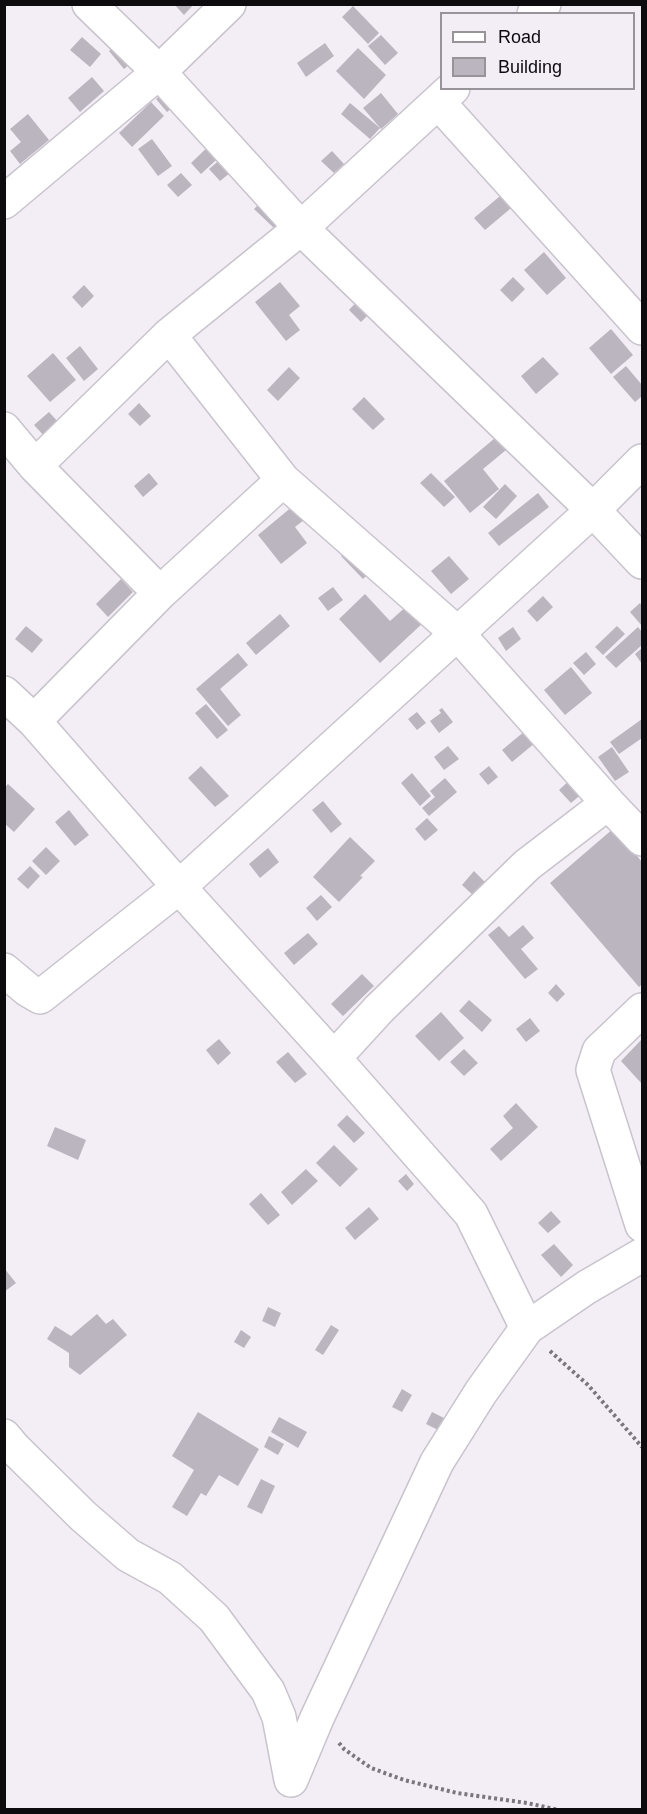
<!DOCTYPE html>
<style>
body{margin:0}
#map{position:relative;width:647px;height:1814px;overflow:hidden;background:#f3edf6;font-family:Arial,sans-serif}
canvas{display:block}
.frame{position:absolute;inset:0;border:6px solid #0d0b0e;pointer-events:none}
.legend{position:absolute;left:440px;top:12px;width:195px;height:78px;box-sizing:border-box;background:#f3edf6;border:2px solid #979399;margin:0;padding:8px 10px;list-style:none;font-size:18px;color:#0d0b0e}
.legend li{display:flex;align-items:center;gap:12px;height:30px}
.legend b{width:30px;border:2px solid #979399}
</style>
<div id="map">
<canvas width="647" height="1814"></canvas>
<div class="frame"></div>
<ul class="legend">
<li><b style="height:8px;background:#fff"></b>Road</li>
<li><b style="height:16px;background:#bab5be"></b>Building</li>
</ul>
</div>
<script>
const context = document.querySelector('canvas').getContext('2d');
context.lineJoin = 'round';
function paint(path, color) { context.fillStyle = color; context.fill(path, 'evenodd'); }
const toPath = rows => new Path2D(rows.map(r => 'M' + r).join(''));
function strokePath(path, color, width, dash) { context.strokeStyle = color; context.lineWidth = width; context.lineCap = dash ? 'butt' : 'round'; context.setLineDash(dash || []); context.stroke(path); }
paint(toPath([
 [174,4,194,4,184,15],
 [353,6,379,33,368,44,342,17],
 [381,35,398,53,385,65,368,46],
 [82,37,101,54,90,67,70,50],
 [123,39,138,57,124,69,109,51],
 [325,43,334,56,306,77,297,63],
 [358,48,386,75,364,99,336,71],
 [92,77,104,91,80,112,68,98],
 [178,81,189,95,167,112,156,99],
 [381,93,398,114,381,129,363,108],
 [151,102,164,116,132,147,119,133],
 [350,103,380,128,370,139,341,114],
 [28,114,49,140,20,164,10,151,21,142,10,129],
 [152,139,172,166,158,176,138,149],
 [216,139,227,150,201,174,191,163],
 [332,151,344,164,334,173,321,161],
 [229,152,240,165,220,181,209,169],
 [181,173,192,185,178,197,167,185],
 [519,180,529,193,485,230,474,218],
 [263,200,282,220,274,228,254,209],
 [544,252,566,278,547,295,524,270],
 [513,277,525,289,512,302,500,290],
 [280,282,300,306,289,315,300,330,286,341,255,302],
 [84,285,94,296,82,308,72,297],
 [360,298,373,310,361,322,349,310],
 [611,329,633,355,611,374,589,348],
 [80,346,98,369,84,381,66,358],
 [53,353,76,380,50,402,27,376],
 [543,357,559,374,536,394,521,376],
 [626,366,642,385,642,396,635,402,613,377],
 [289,367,300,378,278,401,267,390],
 [364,397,385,419,373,430,352,409],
 [139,403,151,416,140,426,128,414],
 [49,412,59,423,45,437,34,425],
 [495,438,506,450,483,469,499,489,470,513,444,481],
 [149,473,158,484,143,497,134,486],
 [431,473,455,497,444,507,420,483],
 [505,484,517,496,496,519,483,507],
 [538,493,549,507,499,546,488,533],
 [293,506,304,520,295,527,307,543,281,564,258,535],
 [355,543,376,566,363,579,341,556],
 [449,556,469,579,451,594,431,571],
 [121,579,133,592,108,617,96,604],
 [333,587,343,600,328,611,318,598],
 [365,594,390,621,409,604,425,621,380,663,339,619],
 [543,596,553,607,537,622,527,611],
 [640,603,642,606,642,626,630,612],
 [280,614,290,626,256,655,246,643],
 [26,626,43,640,32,653,15,639],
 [617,626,625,634,603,655,595,647],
 [513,627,521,639,506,651,498,638],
 [638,627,642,632,642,645,616,668,605,657],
 [642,648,642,664,635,654],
 [586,652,596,664,584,675,573,663],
 [238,653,248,665,220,689,241,715,228,726,196,689],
 [571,667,592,693,565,715,544,690],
 [206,704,228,730,217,739,195,713],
 [442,708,453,722,439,733,430,721,441,713,439,710],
 [417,712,426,723,417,730,408,719],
 [642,719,642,738,619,754,610,742],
 [525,731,535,743,512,762,502,750],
 [448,746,459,759,444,770,434,757],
 [612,747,629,772,615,781,598,757],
 [201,766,229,796,215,807,188,778],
 [489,766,498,777,488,785,479,774],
 [412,773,431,796,420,806,401,783],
 [445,778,457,792,429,816,422,808,435,797,430,791],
 [572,778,584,792,571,803,559,790],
 [8,784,35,809,14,832,4,823,4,788],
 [323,801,342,824,331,833,312,810],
 [69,810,89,835,75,846,55,822],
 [427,818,438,830,425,841,415,829],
 [614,828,642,862,642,984,639,987,550,883],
 [350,837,375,861,360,876,363,877,339,902,313,877],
 [46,847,60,861,46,875,32,861],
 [268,848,279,862,260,878,249,864],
 [30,866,40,876,28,889,17,879],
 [474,871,487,884,475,897,462,885],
 [321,895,332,907,317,921,306,908],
 [523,925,534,938,521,949,538,969,525,979,488,935,499,926,509,937],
 [308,933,318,944,294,965,284,953],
 [362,974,374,986,343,1016,331,1004],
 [556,984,565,994,557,1002,548,993],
 [469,1000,492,1020,482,1032,459,1011],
 [441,1012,464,1038,439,1061,415,1036],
 [530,1018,540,1031,526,1042,516,1029],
 [219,1039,231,1053,218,1065,206,1050],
 [642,1039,642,1084,621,1061],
 [464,1049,478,1063,464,1076,450,1062],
 [288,1052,307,1074,295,1083,276,1062],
 [516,1103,538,1127,501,1161,490,1149,513,1128,503,1116],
 [347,1115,365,1133,354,1143,337,1125],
 [55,1127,86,1140,78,1160,47,1146],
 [334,1145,358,1169,340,1187,316,1163],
 [306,1169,318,1181,292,1205,281,1192],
 [406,1174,414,1184,407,1191,398,1181],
 [261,1193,280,1215,268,1225,249,1204],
 [369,1207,379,1219,355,1240,345,1228],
 [551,1211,561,1222,548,1233,538,1223],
 [554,1244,573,1265,561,1277,541,1255],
 [4,1268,16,1283,4,1292],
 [268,1307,281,1313,275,1327,262,1321],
 [97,1314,106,1324,113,1319,127,1335,80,1375,69,1367,69,1353,47,1339,55,1326,71,1336],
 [331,1325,339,1330,323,1355,315,1350],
 [241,1330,251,1337,244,1348,234,1342],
 [402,1389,412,1395,402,1412,392,1407],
 [198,1412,259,1449,238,1486,219,1475,206,1496,201,1493,187,1516,172,1507,194,1470,172,1456],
 [432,1412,444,1418,438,1430,426,1424],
 [279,1417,307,1432,298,1448,271,1432],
 [269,1436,284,1444,278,1455,264,1447],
 [261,1479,275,1486,262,1514,247,1507]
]), '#bab5be');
const minor = toPath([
 [89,4,159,72,301,228,593,510,642,562],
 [534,14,544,4],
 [438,102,642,328],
 [4,202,159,72,229,4],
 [169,335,283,480,457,633,608,803,642,839],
 [4,429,35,466,160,593],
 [35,466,169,335,301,228,453,88],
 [4,693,34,721,179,887,334,1058,471,1214,527,1328],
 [34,721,160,593,283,480],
 [4,970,28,990,40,997,179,887,593,510,642,461],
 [642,1010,599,1051,593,1070,642,1225],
 [334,1058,379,1009,527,865,608,803],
 [4,1436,14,1448,83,1516,128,1555,170,1578,214,1618,268,1691,279,1717,291,1780],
 [291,1780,317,1718,437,1462,481,1392,527,1328,587,1287,642,1255]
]);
strokePath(minor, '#c8c3cc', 36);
strokePath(toPath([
 [550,1351,588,1385,642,1447],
 [339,1743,344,1749,371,1768,404,1780,457,1793,527,1803,559,1810]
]), '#7a767c', 4, [3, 3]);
strokePath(minor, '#fff', 33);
</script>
